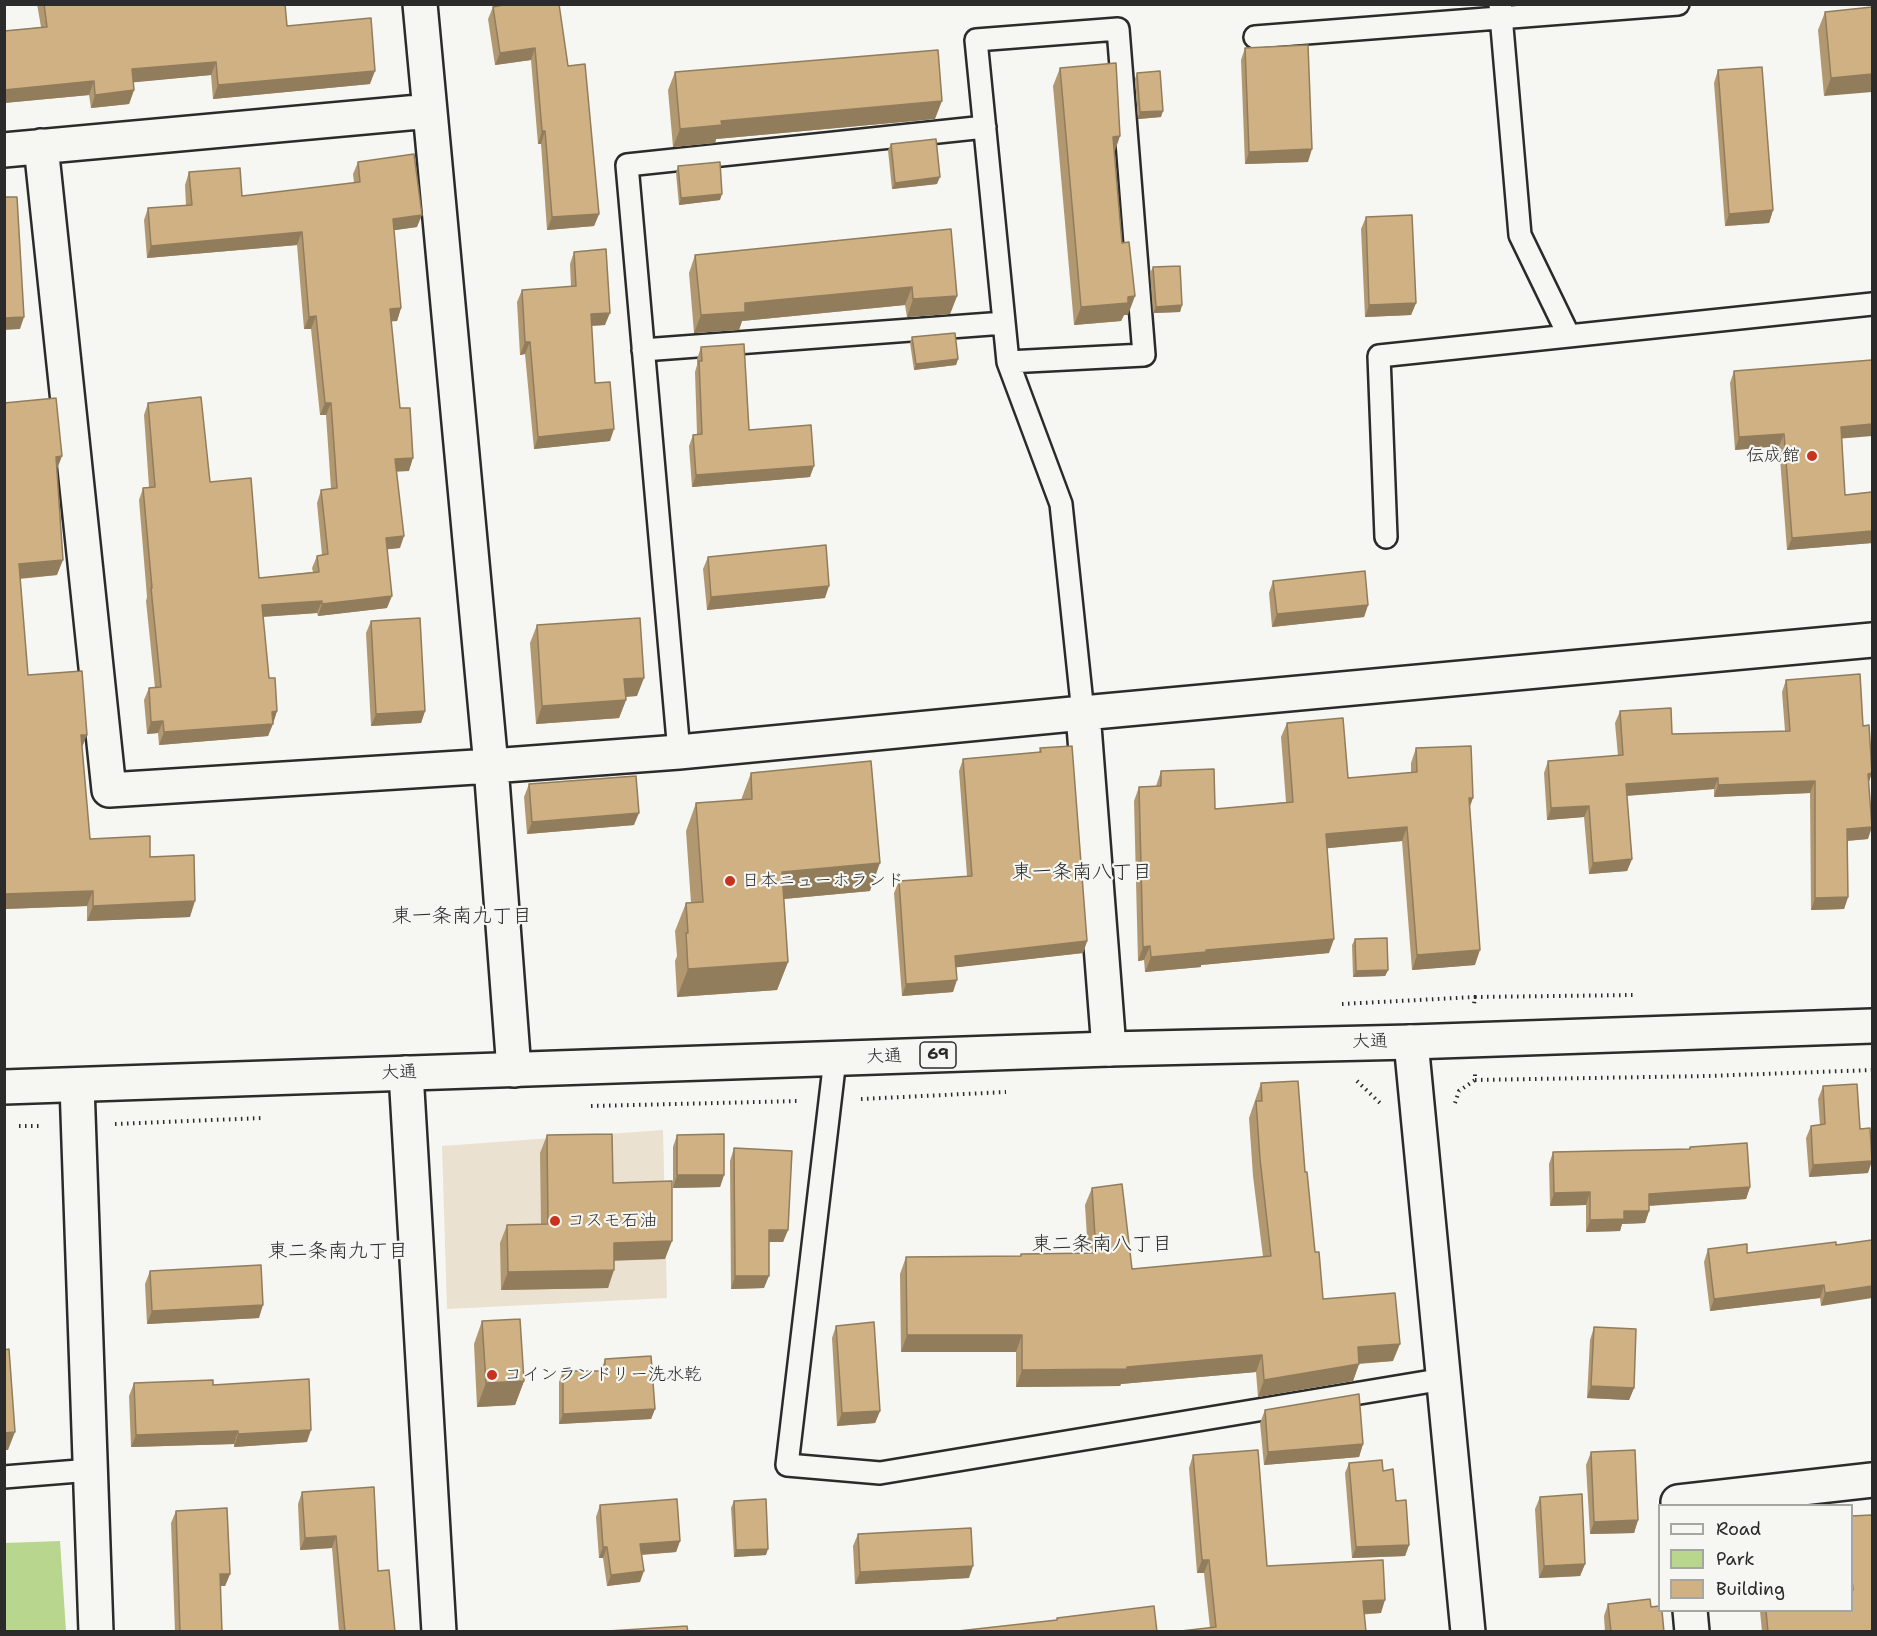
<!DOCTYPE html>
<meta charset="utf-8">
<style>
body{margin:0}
#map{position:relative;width:1877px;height:1636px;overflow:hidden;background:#f6f6f2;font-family:"Shantell Sans",sans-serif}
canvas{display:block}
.frame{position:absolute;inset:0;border:6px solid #2b2b2b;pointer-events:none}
.legend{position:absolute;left:1658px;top:1504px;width:195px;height:108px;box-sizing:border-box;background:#f6f6f2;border:2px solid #a5a5a2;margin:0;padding:8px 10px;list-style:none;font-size:18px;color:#2b2b2b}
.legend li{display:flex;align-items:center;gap:12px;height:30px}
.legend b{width:30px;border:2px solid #a5a5a2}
</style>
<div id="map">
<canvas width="1877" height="1636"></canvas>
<div class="frame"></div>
<ul class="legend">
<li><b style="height:8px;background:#f6f6f2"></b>Road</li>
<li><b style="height:16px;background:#b9d68e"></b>Park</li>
<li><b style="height:16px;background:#cfb183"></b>Building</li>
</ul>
</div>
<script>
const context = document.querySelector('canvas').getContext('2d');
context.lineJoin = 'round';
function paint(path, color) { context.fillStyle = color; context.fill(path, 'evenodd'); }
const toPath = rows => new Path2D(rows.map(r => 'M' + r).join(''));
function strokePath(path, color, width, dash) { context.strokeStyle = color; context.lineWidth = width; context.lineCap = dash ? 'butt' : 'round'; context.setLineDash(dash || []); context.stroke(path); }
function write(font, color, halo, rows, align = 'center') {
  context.font = font + ' "Shantell Sans","Klee One",sans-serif'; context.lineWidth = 4.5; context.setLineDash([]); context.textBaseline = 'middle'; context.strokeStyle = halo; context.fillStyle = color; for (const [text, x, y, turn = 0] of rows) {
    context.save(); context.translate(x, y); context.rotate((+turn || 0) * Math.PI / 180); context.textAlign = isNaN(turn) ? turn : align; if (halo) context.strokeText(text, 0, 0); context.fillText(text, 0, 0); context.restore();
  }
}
paint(toPath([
 [663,1130,667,1298,447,1309,442,1146]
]), '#eae1d1');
paint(toPath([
 [60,1541,66,1631,5,1631,5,1543]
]), '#b9d68e');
const lane = toPath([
 [1500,4,1520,235,1569,336],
 [1255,37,1678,4],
 [643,350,1004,323],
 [1008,362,1144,355,1118,29,976,40,1008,362,1061,504,1083,713],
 [1386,537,1379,356,1872,304],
 [679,752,627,165,985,127],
 [835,1059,787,1465,880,1473,1444,1379],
 [4,1477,91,1470]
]);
const street = toPath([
 [420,4,491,766,514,1070],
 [41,146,109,790,491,766,679,752,1083,713],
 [4,150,430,111],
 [1109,1049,1083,713,1872,640],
 [406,1073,439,1632],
 [1679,1506,1678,1502,1872,1480],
 [1690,1610,1692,1632]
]);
const secondary = toPath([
 [1411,1042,1468,1632],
 [77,1085,96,1632]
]);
const primary = toPath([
 [4,1087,1109,1049,1411,1042,1872,1026]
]);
strokePath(lane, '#2b2b2b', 26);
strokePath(street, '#2b2b2b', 38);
strokePath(secondary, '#2b2b2b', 38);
strokePath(primary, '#2b2b2b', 38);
strokePath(toPath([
 [1475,997,1633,995],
 [1342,1004,1475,997,1474,1004],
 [1475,1080,1707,1076,1872,1070],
 [1357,1081,1380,1103],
 [861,1099,1006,1092],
 [1455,1103,1459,1091,1475,1080,1475,1074],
 [591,1106,800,1101],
 [115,1124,263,1118],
 [19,1126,41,1126]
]), '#2b2b2b', 4, [1.5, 4.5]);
strokePath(lane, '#f6f6f2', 21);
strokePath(street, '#f6f6f2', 33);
strokePath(secondary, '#f6f6f2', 33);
strokePath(primary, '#f6f6f2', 33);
paint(toPath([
 [37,4,285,4,287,26,370,84,213,99,211,75,133,82,134,90,129,104,91,108,89,95,4,103,4,31,41,27],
 [493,7,568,66,599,214,594,226,547,230,541,144,538,144,531,60,495,65,488,19],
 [1872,7,1824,96,1818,30,1825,12],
 [1245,48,1308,162,1245,164,1241,60],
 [1060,68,1114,152,1128,315,1124,315,1121,321,1074,325,1053,86],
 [1718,70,1773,210,1769,223,1725,226,1714,83],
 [675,72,935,119,716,139,715,143,673,147,668,90],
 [1137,73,1161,117,1138,119,1135,79],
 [891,144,937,184,892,189,888,150],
 [358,162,417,227,394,230,401,308,397,321,391,321,400,408,409,471,397,471,400,548,387,549,387,608,318,616,317,613,263,617,269,678,277,711,268,736,159,745,158,733,147,734,144,700,149,688,155,688,146,601,147,597,139,500,143,488,149,487,144,415,148,403,210,482,259,578,313,572,312,568,317,556,322,555,317,503,321,490,331,489,326,415,320,415,311,329,304,329,297,245,147,258,144,220,148,208,186,206,185,185,189,172,242,196,354,183,353,174],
 [678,166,720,200,679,205,676,173],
 [1366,217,1416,303,1411,315,1365,317,1361,229],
 [951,229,957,296,950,314,907,317,905,305,742,321,739,330,694,333,689,273,695,255],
 [574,252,605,325,591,326,595,383,610,441,534,449,525,354,520,355,517,302,522,290,571,287,570,264],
 [1153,267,1182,305,1180,312,1153,313,1150,273],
 [912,337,958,359,956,365,914,370,910,343],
 [701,347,749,430,810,477,692,487,689,446,693,435,697,434,695,372,697,365,697,359],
 [1734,371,1841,439,1845,495,1872,492,1872,543,1787,550,1779,446,1735,450,1730,383],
 [4,403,57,471,57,575,20,579,28,675,82,747,90,839,150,857,190,917,87,921,87,906,4,909],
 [708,557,825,598,707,610,703,569],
 [1273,581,1368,605,1364,617,1272,627,1269,593],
 [371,621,425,711,421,723,371,726,366,633],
 [537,625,637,696,626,697,626,700,619,718,536,724,530,643],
 [1786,680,1863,726,1869,783,1868,839,1848,841,1848,897,1844,909,1811,910,1810,793,1714,797,1714,789,1627,796,1632,859,1627,871,1589,874,1584,817,1547,820,1544,773,1548,761,1618,756,1615,723,1620,711,1672,734,1785,731,1782,692],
 [1287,723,1348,778,1411,773,1411,763,1416,748,1469,808,1475,965,1412,970,1402,841,1327,848,1329,953,1201,965,1201,967,1145,972,1144,960,1138,961,1134,801,1139,787,1156,786,1161,771,1215,809,1286,802,1281,737],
 [1040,748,1087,941,1083,953,956,967,953,992,902,996,894,893,899,881,967,876,959,771,963,759,1039,752],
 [751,773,870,891,784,899,788,962,777,990,677,997,675,961,677,956,675,931,686,903,691,903,686,831,696,803,741,800],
 [529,784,634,825,527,834,524,797],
 [1355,939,1388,970,1385,976,1353,977,1352,945],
 [1261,1083,1305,1172,1315,1252,1323,1299,1393,1361,1359,1364,1353,1381,1258,1397,1256,1372,1121,1384,1120,1386,1016,1387,1016,1352,901,1352,900,1274,906,1257,1020,1256,1021,1254,1088,1253,1085,1205,1092,1188,1132,1269,1263,1257,1253,1176,1249,1118],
 [1823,1086,1860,1129,1868,1173,1809,1177,1806,1138,1811,1126,1820,1125,1818,1099],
 [547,1135,613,1183,665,1259,614,1260,608,1288,501,1290,500,1243,507,1225,541,1224,540,1153],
 [677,1135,724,1175,720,1187,673,1188,673,1147],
 [1690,1147,1750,1187,1746,1199,1649,1206,1649,1211,1645,1223,1622,1224,1620,1231,1586,1232,1586,1205,1550,1206,1549,1164,1553,1152,1689,1149],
 [734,1148,788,1230,783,1242,769,1242,764,1288,731,1289,730,1161],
 [1872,1240,1821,1306,1820,1298,1710,1311,1704,1262,1708,1249,1747,1253,1836,1245],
 [150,1271,259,1318,147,1324,145,1284],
 [482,1321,524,1381,515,1405,477,1407,474,1344],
 [836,1326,880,1411,875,1423,837,1426,832,1338],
 [1594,1327,1634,1388,1629,1400,1587,1398,1590,1340],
 [605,1359,655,1409,651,1419,559,1424,559,1382,563,1371,601,1371],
 [134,1383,307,1442,234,1447,234,1444,131,1447,129,1396],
 [1265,1410,1363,1444,1359,1457,1264,1465,1260,1423],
 [1591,1452,1638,1520,1634,1533,1590,1534,1586,1465],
 [1193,1455,1267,1566,1381,1613,1210,1628,1204,1573,1197,1573,1189,1468],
 [1349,1463,1383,1471,1396,1501,1409,1545,1405,1556,1352,1558,1345,1473],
 [302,1492,378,1571,395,1632,339,1632,332,1548,300,1550,298,1504],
 [1540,1497,1585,1564,1580,1576,1539,1578,1535,1509],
 [734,1501,766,1555,734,1557,731,1508],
 [600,1505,680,1541,676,1552,642,1555,640,1582,607,1586,603,1558,599,1558,596,1517],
 [176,1511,230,1574,225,1586,220,1586,222,1632,175,1632,171,1523],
 [1851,1516,1872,1632,1762,1632,1760,1611,1851,1611],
 [858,1534,969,1578,855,1584,853,1546],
 [1608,1604,1651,1607,1664,1632,1605,1632,1604,1616]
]), '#b29871');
paint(toPath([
 [535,48,531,60,495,65,500,53],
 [216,62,211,75,127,83,132,69],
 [375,71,370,84,213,99,218,85],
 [1872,74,1872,92,1824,96,1831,78],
 [94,81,89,95,4,103,4,90],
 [134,90,129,104,91,108,95,95],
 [942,101,935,119,716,139,715,143,673,147,680,129,721,121],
 [1163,111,1161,117,1138,119,1140,112],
 [542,131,545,131,541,144,538,144],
 [1120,136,1114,154,1113,137],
 [1312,149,1308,162,1245,164,1249,152],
 [940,177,937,184,892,189,895,183],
 [722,194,720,200,679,205,681,198],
 [1773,210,1769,223,1725,226,1729,214],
 [599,214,594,226,547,230,552,217],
 [422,215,417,227,389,231,393,219],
 [302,232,297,245,147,258,151,246],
 [912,287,905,305,742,321,739,330,694,333,701,315,745,303],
 [957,296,950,314,907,317,913,299],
 [1135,296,1128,315,1124,315,1121,321,1074,325,1081,307,1128,297],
 [1416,303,1411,315,1365,317,1369,305],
 [1182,305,1180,312,1153,313,1156,307],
 [401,308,397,321,385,322,390,309],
 [610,313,605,325,586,326,591,314],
 [316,316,311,329,304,329,309,317],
 [24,317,20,329,4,330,4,318],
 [525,342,530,342,525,354,520,355],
 [958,359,956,365,914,370,916,364],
 [325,403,331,403,326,415,320,415],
 [1872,424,1872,436,1836,439,1841,427],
 [614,429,610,441,534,449,538,437],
 [1784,434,1779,446,1735,450,1739,437],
 [62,456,56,472,56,457],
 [413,458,409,471,391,472,395,459],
 [814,466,810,477,692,487,696,475],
 [1872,531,1872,543,1787,550,1792,538],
 [404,536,400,548,381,550,386,538],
 [63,560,57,575,13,579,19,564],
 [829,586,825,598,707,610,711,597],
 [392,596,387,608,318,616,322,604],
 [322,601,317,613,258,617,262,605],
 [1368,605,1364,617,1272,627,1277,614],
 [644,678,637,696,618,697,624,679],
 [626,700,619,718,536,724,542,706],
 [277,711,273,724,272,712],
 [425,711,421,723,371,726,376,714],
 [163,721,158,733,147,734,151,722],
 [273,724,268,736,159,745,164,732],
 [81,735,87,735,81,750],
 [1872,773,1868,785,1868,774],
 [1718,778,1714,789,1622,796,1626,784],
 [1815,781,1810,793,1714,797,1718,785],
 [1469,798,1473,798,1468,812],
 [1589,806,1584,817,1547,820,1551,808],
 [639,813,634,825,527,834,532,822],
 [1407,827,1402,841,1320,849,1326,834],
 [1872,827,1868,839,1843,841,1847,829],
 [1632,859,1627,871,1589,874,1593,863],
 [880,863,870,891,772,900,782,872],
 [93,891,87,906,4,909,4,894],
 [1848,897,1844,909,1811,910,1815,898],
 [195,901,190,917,87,921,93,906],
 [1334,939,1329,953,1201,965,1201,967,1145,972,1151,957,1206,950],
 [1087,941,1083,953,951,968,955,956],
 [1150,946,1144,960,1138,961,1143,947],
 [1480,950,1475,965,1412,970,1417,955],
 [788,962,777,990,677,997,688,969],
 [1388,970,1385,976,1353,977,1356,971],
 [957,980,953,992,902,996,906,984],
 [1872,1161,1868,1173,1809,1177,1813,1165],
 [677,1175,724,1175,720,1187,673,1188],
 [1750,1187,1746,1199,1644,1206,1649,1194],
 [1590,1192,1586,1205,1550,1206,1554,1193],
 [1624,1211,1649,1211,1645,1223,1622,1224,1620,1231,1586,1232,1590,1220],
 [769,1230,788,1230,783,1242,764,1242],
 [672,1241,665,1259,607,1261,614,1243],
 [614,1270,608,1288,501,1290,508,1272],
 [735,1276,769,1276,764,1288,731,1289],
 [1824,1285,1820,1298,1710,1311,1714,1299],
 [1872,1286,1872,1298,1821,1306,1825,1293],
 [263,1305,259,1318,147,1324,152,1311],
 [907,1335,1022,1335,1016,1352,901,1352],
 [1400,1344,1393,1361,1351,1364,1358,1347],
 [1262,1355,1256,1372,1121,1384,1120,1386,1016,1387,1022,1370,1127,1367],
 [1359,1364,1353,1381,1258,1397,1264,1380],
 [524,1381,515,1405,477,1407,486,1383],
 [1591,1386,1634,1388,1629,1400,1587,1398],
 [655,1409,651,1419,559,1424,563,1414],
 [880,1411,875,1423,837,1426,842,1413],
 [311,1430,307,1442,234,1447,238,1434],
 [238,1431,234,1444,131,1447,136,1435],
 [15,1432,8,1450,4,1450,4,1433],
 [1363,1444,1359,1457,1264,1465,1268,1452],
 [1638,1520,1634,1533,1590,1534,1594,1522],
 [336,1536,332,1548,300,1550,305,1538],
 [680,1541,676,1552,636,1555,640,1544],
 [1409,1545,1405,1556,1352,1558,1356,1547],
 [603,1547,607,1547,603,1558,599,1558],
 [768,1549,766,1555,734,1557,736,1550],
 [1202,1560,1209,1560,1204,1573,1197,1573],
 [1585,1564,1580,1576,1539,1578,1544,1566],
 [973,1566,969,1578,855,1584,860,1572],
 [644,1571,640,1582,607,1586,611,1575],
 [220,1574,230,1574,225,1586,215,1586],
 [1385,1600,1381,1613,1359,1614,1363,1601]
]), '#917c5c');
const building = toPath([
 [44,4,285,4,287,26,371,18,375,71,218,85,216,62,132,69,134,90,95,95,94,81,4,90,4,31,47,27,44,4],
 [507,4,559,4,568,66,585,64,599,214,552,217,545,131,542,131,535,48,500,53,493,7,507,4],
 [1872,7,1872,74,1831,78,1825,12,1872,7],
 [1308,45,1312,149,1249,152,1245,48,1308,45],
 [938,50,942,101,721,121,722,125,680,129,675,72,938,50],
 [1116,63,1120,136,1113,137,1122,243,1129,242,1135,296,1128,297,1128,303,1081,307,1060,68,1116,63],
 [1762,67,1773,210,1729,214,1718,70,1762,67],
 [1160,71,1163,111,1140,112,1137,73,1160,71],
 [936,139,940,177,895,183,891,144,936,139],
 [414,154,422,215,393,219,401,308,390,309,400,408,410,408,413,458,395,459,404,536,386,538,392,596,322,604,322,601,262,605,269,678,275,678,277,711,272,712,273,724,164,732,163,721,151,722,149,688,161,687,151,588,152,588,143,488,155,487,148,403,201,397,210,482,251,478,259,578,319,572,317,556,328,554,321,490,337,488,331,403,325,403,316,316,309,317,302,232,151,246,148,208,192,205,189,172,240,168,242,196,360,182,358,162,414,154],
 [720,162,722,194,681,198,678,166,720,162],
 [4,197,17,197,24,317,4,318,4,197],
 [1412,215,1416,303,1369,305,1366,217,1412,215],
 [951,229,957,296,913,299,912,287,745,303,745,312,701,315,695,255,951,229],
 [606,249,610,313,591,314,595,383,610,382,614,429,538,437,530,342,525,342,522,290,576,286,574,252,606,249],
 [1180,266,1182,305,1156,307,1153,267,1180,266],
 [955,333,958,359,916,364,912,337,955,333],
 [744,344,749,430,811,425,814,466,696,475,693,435,702,434,699,361,702,361,701,347,744,344],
 [1872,360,1872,424,1841,427,1845,495,1872,492,1872,531,1792,538,1784,434,1739,437,1734,371,1872,360],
 [56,398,62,456,56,457,63,560,19,564,28,675,82,671,87,735,81,735,90,839,150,836,150,857,194,855,195,901,93,906,93,891,4,894,4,403,56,398],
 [826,545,829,586,711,597,708,557,826,545],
 [1365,571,1368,605,1277,614,1273,581,1365,571],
 [420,618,425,711,376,714,371,621,420,618],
 [640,618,644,678,624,679,626,700,542,706,537,625,640,618],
 [1860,674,1863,726,1869,725,1872,773,1868,774,1872,827,1847,829,1848,897,1815,898,1815,781,1718,785,1718,778,1626,784,1632,859,1593,863,1589,806,1551,808,1548,761,1623,755,1620,711,1671,708,1672,734,1790,731,1786,680,1860,674],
 [1343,718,1348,778,1417,772,1416,748,1471,746,1473,798,1469,798,1480,950,1417,955,1407,827,1326,834,1334,939,1206,950,1206,952,1151,957,1150,946,1143,947,1139,787,1161,786,1161,771,1214,769,1215,809,1293,802,1287,723,1343,718],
 [1072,746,1087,941,955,956,957,980,906,984,899,881,972,876,963,759,1041,752,1040,748,1072,746],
 [871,761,880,863,782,872,788,962,688,969,686,933,688,933,686,903,703,902,696,803,752,799,751,773,871,761],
 [636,776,639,813,532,822,529,784,636,776],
 [1387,938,1388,970,1356,971,1355,939,1387,938],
 [1298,1081,1305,1172,1307,1172,1315,1252,1319,1252,1323,1299,1395,1293,1400,1344,1358,1347,1359,1364,1264,1380,1262,1355,1127,1367,1127,1369,1022,1370,1022,1335,907,1335,906,1257,1021,1256,1021,1254,1096,1253,1092,1188,1122,1184,1132,1269,1271,1256,1260,1159,1256,1101,1262,1101,1261,1083,1298,1081],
 [1857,1084,1860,1129,1870,1128,1872,1161,1813,1165,1811,1126,1825,1124,1823,1086,1857,1084],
 [612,1134,613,1183,672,1181,672,1241,614,1243,614,1270,508,1272,507,1225,548,1224,547,1135,612,1134],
 [724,1134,724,1175,677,1175,677,1135,724,1134],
 [1747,1143,1750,1187,1649,1194,1649,1211,1624,1211,1624,1219,1590,1220,1590,1192,1554,1193,1553,1152,1690,1149,1690,1147,1747,1143],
 [734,1148,792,1151,788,1230,769,1230,769,1276,735,1276,734,1148],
 [1872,1240,1872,1286,1825,1293,1824,1285,1714,1299,1708,1249,1747,1244,1747,1253,1836,1242,1836,1245,1872,1240],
 [261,1265,263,1305,152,1311,150,1271,261,1265],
 [520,1319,524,1381,486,1383,482,1321,520,1319],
 [874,1322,880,1411,842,1413,836,1326,874,1322],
 [1594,1327,1636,1329,1634,1388,1591,1386,1594,1327],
 [9,1349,15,1432,4,1433,4,1350,9,1349],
 [651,1356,655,1409,563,1414,563,1371,605,1371,605,1359,651,1356],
 [309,1379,311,1430,238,1434,238,1431,136,1435,134,1383,213,1380,213,1385,309,1379],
 [1359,1394,1363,1444,1268,1452,1265,1410,1359,1394],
 [1258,1450,1267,1566,1383,1560,1385,1600,1363,1601,1366,1632,1172,1632,1216,1627,1209,1560,1202,1560,1193,1455,1258,1450],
 [1635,1450,1638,1520,1594,1522,1591,1452,1635,1450],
 [1382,1460,1383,1471,1393,1469,1396,1501,1406,1500,1409,1545,1356,1547,1349,1463,1382,1460],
 [374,1487,378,1571,389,1570,395,1632,345,1632,336,1536,305,1538,302,1492,374,1487],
 [1582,1494,1585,1564,1544,1566,1540,1497,1582,1494],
 [677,1499,680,1541,640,1544,644,1571,611,1575,607,1547,603,1547,600,1505,677,1499],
 [766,1499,768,1549,736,1550,734,1501,766,1499],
 [227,1508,230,1574,220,1574,222,1632,180,1632,176,1511,227,1508],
 [1872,1515,1872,1632,1768,1632,1766,1611,1851,1611,1851,1590,1853,1590,1851,1570,1851,1516,1872,1515],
 [971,1528,973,1566,860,1572,858,1534,971,1528],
 [1650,1599,1651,1607,1659,1606,1659,1611,1662,1611,1664,1632,1611,1632,1608,1604,1650,1599],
 [1154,1606,1157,1632,949,1632,1057,1620,1057,1618,1154,1606],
 [687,1626,688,1632,608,1631,687,1626]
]);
paint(building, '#cfb183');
strokePath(building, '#917c5c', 1.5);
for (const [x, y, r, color] of [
 [1812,456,6,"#c8321e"],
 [730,881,6,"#c8321e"],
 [555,1221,6,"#c8321e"],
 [492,1375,6,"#c8321e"]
]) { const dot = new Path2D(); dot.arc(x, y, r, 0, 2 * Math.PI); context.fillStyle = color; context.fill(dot); strokePath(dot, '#f6f6f2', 2); }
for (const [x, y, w] of [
 [938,1055,36]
]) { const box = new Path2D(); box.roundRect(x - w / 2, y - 13, w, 26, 4.5); context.fillStyle = '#f6f6f2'; context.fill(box); strokePath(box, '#2b2b2b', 1.5); }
write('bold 16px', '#2b2b2b', null, [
 ["69",938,1055]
]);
write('18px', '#2b2b2b', '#f6f6f2', [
 ["伝成館",1800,456,"right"],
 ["日本ニューホランド",742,881],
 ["コスモ石油",567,1221],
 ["コインランドリー洗水乾",504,1375]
], 'left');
write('18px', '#2b2b2b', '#f6f6f2', [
 ["大通",1370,1042,-1],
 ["大通",884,1057,-2],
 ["大通",399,1073,-2]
]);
write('20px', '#2b2b2b', '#f6f6f2', [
 ["東一条南八丁目",1082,873],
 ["東一条南九丁目",462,917],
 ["東二条南八丁目",1102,1245],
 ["東二条南九丁目",338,1252]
]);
</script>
